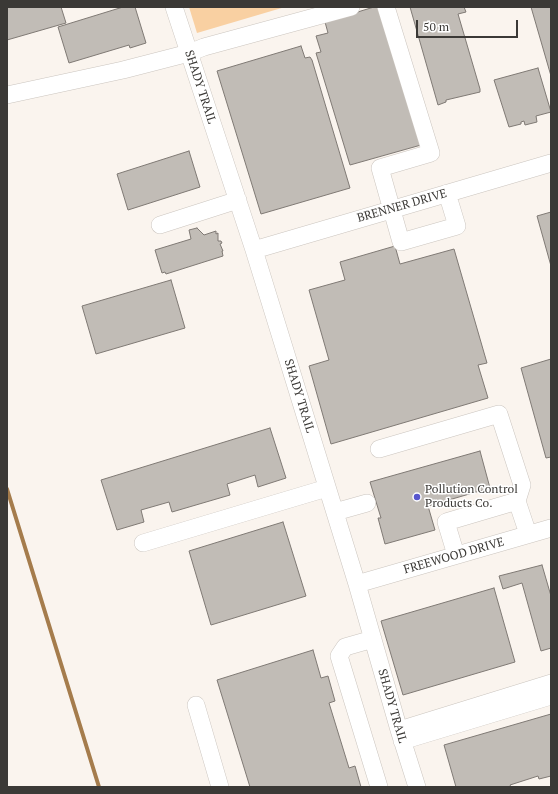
<!DOCTYPE html>
<style>
body{margin:0}
#map{position:relative;width:558px;height:794px;overflow:hidden;background:#faf4ee;font-family:"PT Serif",serif}
canvas{display:block}
.frame{position:absolute;inset:0;border:8px solid #3b3936;pointer-events:none}
.scale{position:absolute;left:416px;top:20px;width:102px;height:18px;box-sizing:border-box;border:2px solid #3b3936;border-top:0;padding-left:5px;font-size:12px;line-height:14px;white-space:nowrap;color:#3b3936;-webkit-text-stroke:3px #fff;paint-order:stroke}
</style>
<div id="map">
<canvas width="558" height="794"></canvas>
<div class="frame"></div>
<div class="scale">50 m</div>
</div>
<script>
const context = document.querySelector('canvas').getContext('2d');
context.lineJoin = 'round';
function paint(path, color) { context.fillStyle = color; context.fill(path, 'evenodd'); }
const toPath = rows => new Path2D(rows.map(r => 'M' + r).join(''));
function strokePath(path, color, width, dash) { context.strokeStyle = color; context.lineWidth = width; context.lineCap = dash ? 'butt' : 'round'; context.setLineDash(dash || []); context.stroke(path); }
function write(font, color, halo, rows, align = 'center') {
  context.font = font + ' "PT Serif",serif'; context.lineWidth = 3; context.setLineDash([]); context.textBaseline = 'middle'; context.strokeStyle = halo; context.fillStyle = color; for (const [text, x, y, turn = 0] of rows) {
    context.save(); context.translate(x, y); context.rotate((+turn || 0) * Math.PI / 180); context.textAlign = isNaN(turn) ? turn : align; if (halo) context.strokeText(text, 0, 0); context.fillText(text, 0, 0); context.restore();
  }
}
paint(toPath([
 [189,7,285,7,197,33]
]), '#f9d0a2');
strokePath(toPath([
 [7,489,99,787]
]), '#a57c4c', 4);
const building = toPath([
 [7,7,61,7,66,23,7,40,7,7],
 [123,7,135,7,146,43,130,48,129,45,69,63,58,27,123,7],
 [374,7,378,7,421,145,350,165,316,53,321,52,316,36,328,33,325,22,374,7],
 [410,7,464,7,466,12,458,14,480,89,480,92,446,100,446,102,438,105,410,7],
 [531,7,551,7,551,76,531,7],
 [301,46,305,58,310,57,312,60,350,188,261,214,217,71,301,46],
 [538,68,551,112,536,116,537,122,525,125,524,121,521,122,521,124,509,127,494,80,538,68],
 [189,151,200,187,128,210,117,174,189,151],
 [551,212,551,266,537,216,551,212],
 [197,228,204,235,216,231,216,234,218,233,218,241,221,241,222,243,220,244,223,251,222,251,223,256,166,274,165,272,162,273,155,250,191,239,189,230,197,228],
 [395,246,400,264,454,249,487,363,478,365,488,398,331,444,309,366,329,360,309,290,345,280,340,262,395,246],
 [171,280,185,328,96,354,82,306,171,280],
 [551,359,551,457,546,458,521,368,551,359],
 [270,428,286,478,258,487,255,475,227,484,230,495,172,512,169,502,141,510,144,522,117,530,101,480,270,428],
 [480,451,490,488,428,506,435,530,385,544,378,518,381,518,370,482,480,451],
 [283,522,306,596,211,625,189,551,283,522],
 [542,565,551,596,551,648,541,651,522,583,503,589,499,576,542,565],
 [494,588,515,662,403,695,381,621,494,588],
 [313,650,321,678,328,676,335,701,329,703,349,768,355,766,361,787,250,787,217,680,313,650],
 [551,714,551,776,539,779,538,776,510,785,511,787,456,787,444,745,551,714]
]);
paint(building, '#c1bcb6');
strokePath(building, '#7f7974', 1);
const minor = toPath([
 [174,7,254,250,357,584,399,730,417,787],
 [386,7,431,153,380,168,401,242,457,226,447,193],
 [7,95,123,70,189,53,204,47,351,7],
 [160,225,238,200],
 [254,250,551,163],
 [379,449,499,414,522,485,517,501],
 [335,512,367,503],
 [143,543,327,488],
 [456,555,446,522,517,501,528,534],
 [357,584,551,528],
 [373,639,345,647,339,656,379,787],
 [196,705,220,787],
 [399,730,551,683],
 [402,741,551,696]
]);
strokePath(minor, '#cbc5bf', 18);
strokePath(minor, '#fff', 17);
for (const [x, y, r, color] of [
 [417,497,4,"#5856cd"]
]) { const dot = new Path2D(); dot.arc(x, y, r, 0, 2 * Math.PI); context.fillStyle = color; context.fill(dot); strokePath(dot, '#fff', 1.5); }
write('12px', '#3b3936', '#fff', [
 ["SHADY TRAIL",200,87,72],
 ["BRENNER DRIVE",402,206,-16],
 ["SHADY TRAIL",299,396,73],
 ["FREEWOOD DRIVE",454,556,-16],
 ["SHADY TRAIL",392,706,74]
]);
write('12px', '#3b3936', '#fff', [
 ["Pollution Control",425,490],
 ["Products Co.",425,504]
], 'left');
</script>
